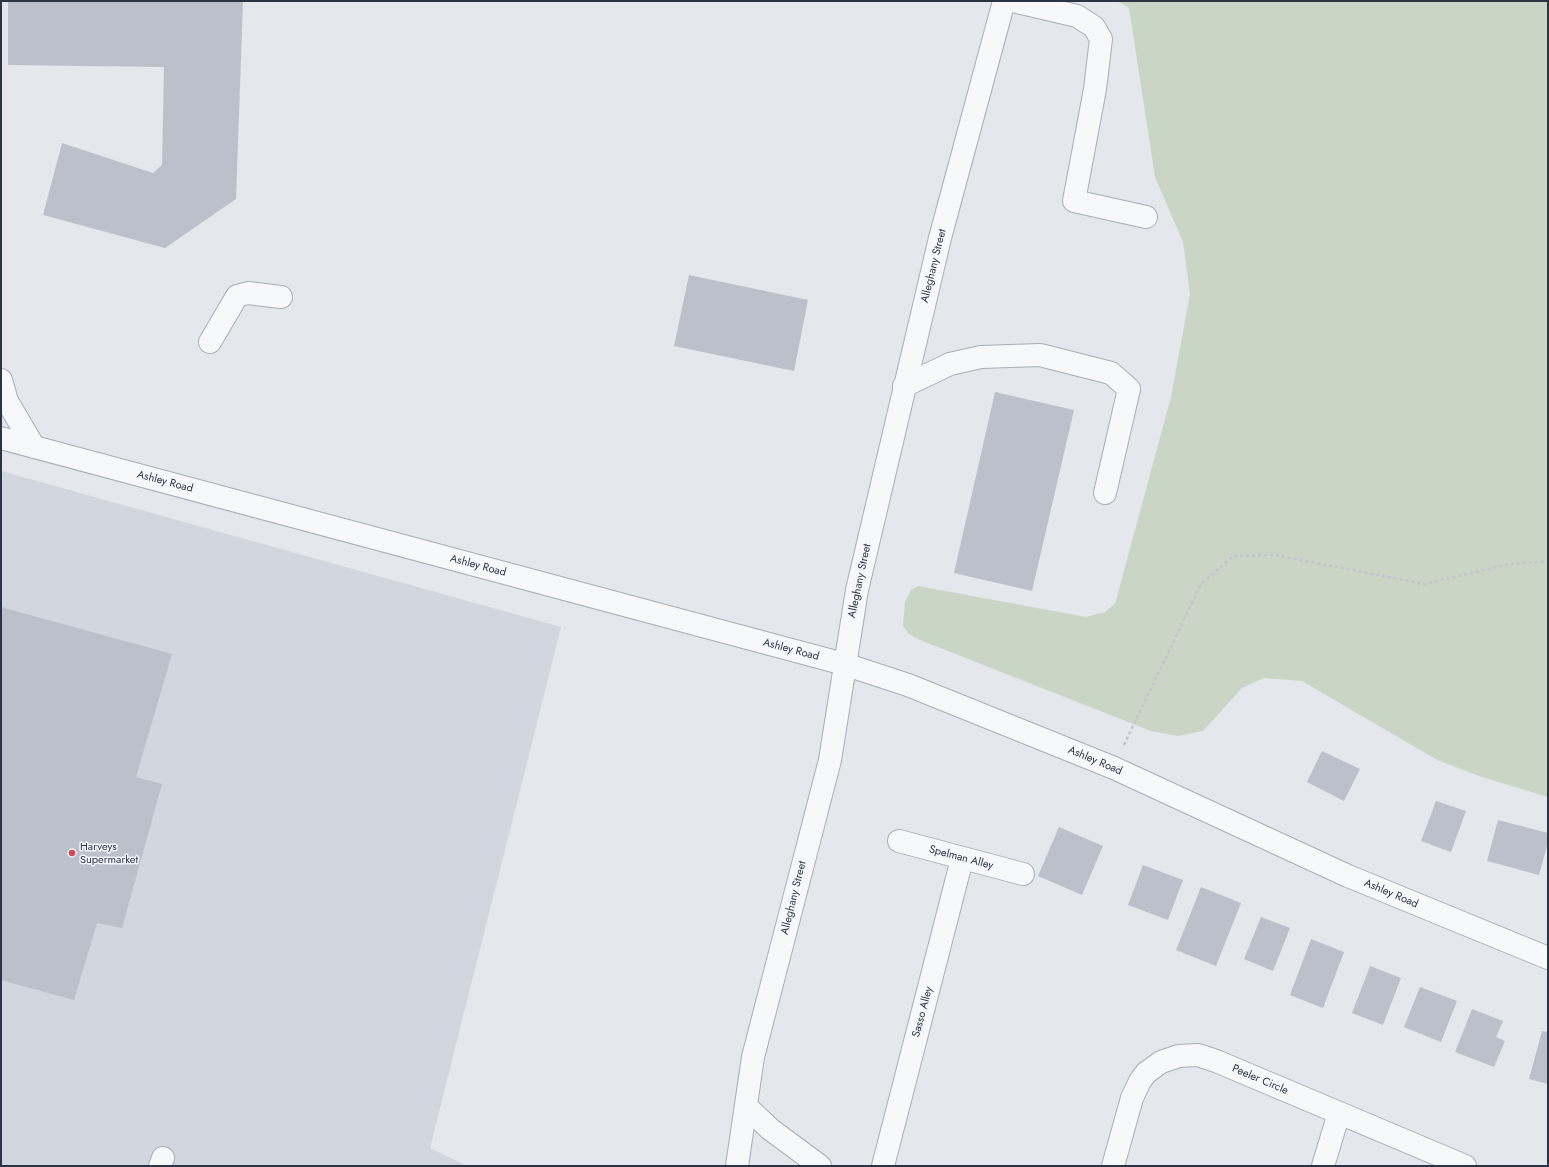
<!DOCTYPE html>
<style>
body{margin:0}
#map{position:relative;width:1549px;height:1167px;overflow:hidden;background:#e4e7ec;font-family:Jost,sans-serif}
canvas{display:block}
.frame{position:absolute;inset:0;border:2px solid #2b3445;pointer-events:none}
</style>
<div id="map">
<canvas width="1549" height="1167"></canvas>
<div class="frame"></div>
</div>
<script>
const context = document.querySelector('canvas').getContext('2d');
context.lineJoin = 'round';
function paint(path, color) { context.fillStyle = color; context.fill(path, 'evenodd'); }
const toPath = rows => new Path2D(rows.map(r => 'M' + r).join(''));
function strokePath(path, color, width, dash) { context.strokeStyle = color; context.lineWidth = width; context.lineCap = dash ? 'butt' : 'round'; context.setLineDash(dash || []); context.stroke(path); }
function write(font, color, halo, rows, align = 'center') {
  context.font = font + ' Jost,sans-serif'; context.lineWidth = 3; context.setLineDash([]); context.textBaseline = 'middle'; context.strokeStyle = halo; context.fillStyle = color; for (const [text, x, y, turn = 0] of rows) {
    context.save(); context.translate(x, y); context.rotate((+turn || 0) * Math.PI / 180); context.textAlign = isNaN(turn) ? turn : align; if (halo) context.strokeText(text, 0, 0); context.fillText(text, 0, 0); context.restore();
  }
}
paint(toPath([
 [1,471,561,627,430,1148,467,1166,1,1166]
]), '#d2d6de');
paint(toPath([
 [1117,1,1548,1,1548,797,1482,777,1437,760,1302,681,1264,678,1242,688,1203,731,1178,736,1151,731,920,640,909,634,903,626,905,602,911,590,918,586,1086,617,1105,612,1115,604,1171,397,1190,294,1183,242,1155,177,1129,8]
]), '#c9d6c5');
paint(toPath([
 [8,1,243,1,236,199,165,248,43,215,62,143,153,173,162,165,164,67,8,65],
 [689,275,808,300,794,371,674,346],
 [995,392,1074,410,1032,591,954,573],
 [1,607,172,654,136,777,162,784,122,928,97,923,74,1000,1,980],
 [1322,751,1360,769,1344,801,1307,782],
 [1436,801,1466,811,1451,852,1421,841],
 [1498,820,1548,833,1548,842,1539,875,1487,861],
 [1059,827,1103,846,1082,895,1038,876],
 [1143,865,1183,880,1168,920,1128,905],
 [1201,887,1241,903,1216,966,1176,950],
 [1261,917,1290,928,1273,971,1244,959],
 [1311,939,1344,952,1323,1008,1290,995],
 [1370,966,1401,978,1383,1025,1352,1013],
 [1420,987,1457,1001,1441,1042,1404,1027],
 [1472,1009,1503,1021,1496,1037,1505,1041,1494,1067,1455,1052],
 [1542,1031,1548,1032,1548,1084,1529,1079]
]), '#bbc0ca');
const minor = toPath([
 [1013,1,1077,16,1094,27,1101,39,1095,89,1074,201,1146,217],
 [210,342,237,296,248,293,281,297],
 [1,380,7,401,34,447],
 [904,386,950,364,981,357,1040,355,1111,373,1129,389,1105,493],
 [1,438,844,664,908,685,1114,768,1348,876,1548,958],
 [899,841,1023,874],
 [746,1106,770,1129,820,1166],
 [160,1166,163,1158],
 [737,1166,753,1057,830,760,857,590,940,238,1004,1],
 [883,1166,962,859],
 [1113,1166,1132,1098,1140,1081,1146,1073,1161,1062,1179,1056,1198,1055,1216,1061,1465,1166],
 [1323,1166,1339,1113]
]);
strokePath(minor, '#a9aeb7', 24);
strokePath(toPath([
 [1124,745,1201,584,1233,556,1275,555,1424,584,1509,564,1548,561]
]), '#c2c5cb', 2.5, [3, 3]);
strokePath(minor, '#f7f8fa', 22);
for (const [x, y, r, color] of [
 [72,853,4,"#d1495b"]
]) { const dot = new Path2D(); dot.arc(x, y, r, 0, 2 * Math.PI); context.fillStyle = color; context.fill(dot); strokePath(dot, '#f4f6f9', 1.5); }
write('11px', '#2b3445', '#f4f6f9', [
 ["Alleghany Street",934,266,-76],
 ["Ashley Road",165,482,15],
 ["Ashley Road",478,566,15],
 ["Alleghany Street",860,581,-78],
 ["Ashley Road",791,650,15],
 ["Ashley Road",1095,761,23],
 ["Spelman Alley",961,858,15],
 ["Ashley Road",1391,894,23],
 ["Alleghany Street",794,898,-76],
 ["Sasso Alley",923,1012,-75],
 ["Peeler Circle",1260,1080,23]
]);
write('11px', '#2b3445', '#f4f6f9', [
 ["Harveys",80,847],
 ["Supermarket",80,860]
], 'left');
</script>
